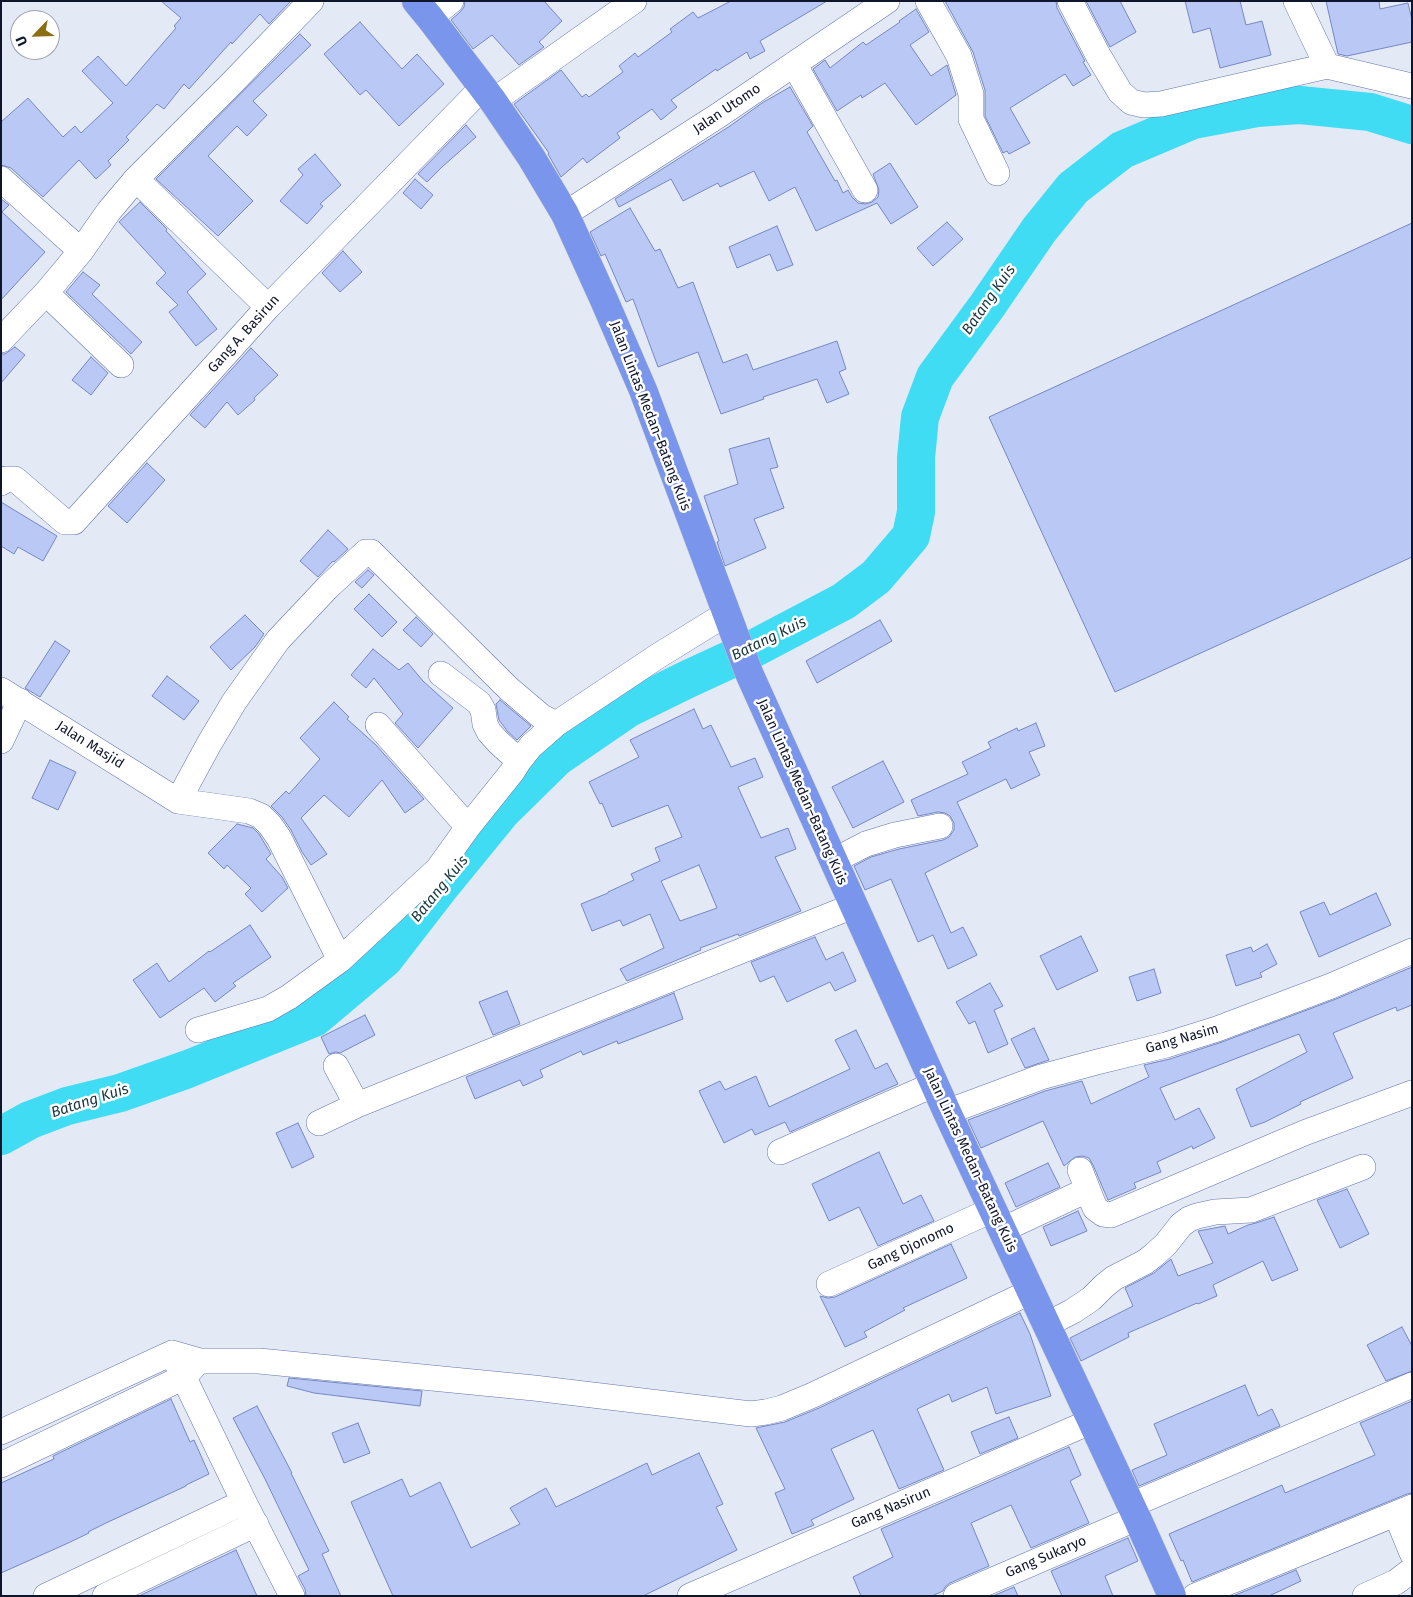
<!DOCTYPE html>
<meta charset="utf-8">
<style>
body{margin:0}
#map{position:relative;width:1413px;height:1597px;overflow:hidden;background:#e4e9f6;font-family:"Fira Sans",sans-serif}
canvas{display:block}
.frame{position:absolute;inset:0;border:2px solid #0f152b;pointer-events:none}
.north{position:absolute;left:10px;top:10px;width:50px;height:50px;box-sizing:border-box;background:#fff;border:1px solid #9fa1aa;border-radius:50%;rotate:246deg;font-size:14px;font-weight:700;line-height:20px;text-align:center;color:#0f152b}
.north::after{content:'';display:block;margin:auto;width:18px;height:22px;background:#8b6e0f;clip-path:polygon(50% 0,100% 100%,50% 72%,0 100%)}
</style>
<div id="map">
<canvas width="1413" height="1597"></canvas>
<div class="frame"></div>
<div class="north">U</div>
</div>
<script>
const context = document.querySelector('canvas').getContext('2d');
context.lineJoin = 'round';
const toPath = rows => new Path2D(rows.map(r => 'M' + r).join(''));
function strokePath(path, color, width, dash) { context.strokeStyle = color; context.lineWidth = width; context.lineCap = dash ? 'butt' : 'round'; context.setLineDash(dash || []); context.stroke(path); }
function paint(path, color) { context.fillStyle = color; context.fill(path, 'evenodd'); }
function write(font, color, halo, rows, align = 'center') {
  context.font = font + ' "Fira Sans",sans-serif'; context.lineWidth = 5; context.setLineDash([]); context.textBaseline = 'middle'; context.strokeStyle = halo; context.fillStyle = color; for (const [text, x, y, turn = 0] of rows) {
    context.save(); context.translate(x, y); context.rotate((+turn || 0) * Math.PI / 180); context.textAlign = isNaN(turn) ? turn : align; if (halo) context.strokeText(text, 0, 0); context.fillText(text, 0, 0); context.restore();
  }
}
strokePath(toPath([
 [1,1136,30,1120,67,1106,120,1093,188,1069,314,1018,384,959,439,888,502,811,557,757,627,709,688,679,751,650,844,601,876,577,911,536,916,512,916,458,920,417,935,377,987,306,1039,230,1073,188,1122,150,1193,120,1257,108,1300,105,1370,112,1412,125]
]), '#40dcf3', 38);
const building = toPath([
 [161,1,291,1,269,24,260,14,232,44,231,42,189,89,184,84,164,109,157,104,126,137,129,140,108,161,111,165,96,179,79,160,43,197,11,168,1,165,1,122,28,98,63,137,75,126,81,133,113,103,82,71,98,56,126,86,176,28,174,26,181,18,161,1],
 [465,1,544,1,562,21,539,42,544,47,519,65,492,35,473,49,451,20,460,12,464,7,465,1],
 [731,1,827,1,760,41,765,51,750,59,747,52,717,71,716,69,671,100,677,107,661,120,652,109,617,133,620,138,587,163,583,158,561,177,548,154,549,153,514,104,561,70,582,97,586,94,589,97,623,72,619,66,635,53,638,57,672,32,670,29,693,12,698,18,731,1],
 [945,1,1056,1,1057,8,1085,61,1083,62,1091,75,1073,86,1065,74,1010,108,1030,143,1009,154,1007,151,1003,153,985,116,985,90,973,52,945,1],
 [1086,1,1120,1,1136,32,1110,47,1086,1],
 [1185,1,1240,1,1246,25,1262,21,1271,55,1220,68,1210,28,1193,33,1185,1],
 [1326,1,1379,1,1380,9,1408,3,1412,20,1412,42,1347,56,1338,54,1326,1],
 [916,9,929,32,910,45,931,76,947,65,956,95,916,125,885,83,862,98,861,95,837,111,813,69,825,60,830,68,863,42,866,45,900,22,899,21,916,9],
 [360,22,402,69,417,54,444,84,399,126,366,90,360,95,324,54,360,22],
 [300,34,311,45,253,101,267,115,247,136,237,126,208,156,253,201,218,236,156,179,300,34],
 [790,87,813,126,807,132,835,181,837,180,843,193,848,190,852,197,858,203,865,204,872,202,878,197,879,190,873,174,890,163,918,207,891,224,877,203,816,231,795,187,769,201,754,171,720,187,718,183,683,201,671,179,619,207,615,199,730,126,762,103,790,87],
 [466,125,476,137,442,167,427,182,418,174,466,125],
 [315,154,341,185,320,204,323,206,307,224,280,201,303,175,298,169,315,154],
 [415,179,433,195,421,209,403,193,415,179],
 [1,199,9,205,2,212,45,252,1,300,1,199],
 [140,202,167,229,166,231,206,274,187,292,217,329,196,346,169,312,178,305,156,283,166,273,119,222,140,202],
 [630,208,655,251,660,249,678,288,693,282,723,363,747,354,753,370,837,341,846,369,839,372,849,394,827,403,817,379,763,397,764,399,721,414,698,352,658,367,633,299,626,302,605,254,601,256,590,232,630,208],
 [947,222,963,239,933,266,917,248,947,222],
 [1412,223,1412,557,1115,692,989,417,1412,223],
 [777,226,793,265,777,271,770,254,737,268,729,247,777,226],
 [343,251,362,272,340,292,322,273,343,251],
 [83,272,100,285,92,294,142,342,131,354,66,292,83,272],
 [15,347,25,355,1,383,1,354,5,354,15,347],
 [251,348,278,375,254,398,255,400,238,415,227,402,205,428,190,415,251,348],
 [91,357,108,373,91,395,72,380,91,357],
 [769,438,778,467,770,469,784,508,754,519,766,548,725,566,717,542,719,541,704,496,738,484,729,449,769,438],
 [147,463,165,480,127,523,108,506,147,463],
 [1,502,57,536,43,561,18,547,14,554,1,546,1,502],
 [328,530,348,549,334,562,333,561,318,577,300,561,328,530],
 [368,570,374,575,362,588,355,582,368,570],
 [369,594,397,622,382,637,354,609,369,594],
 [245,615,264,634,255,647,231,670,210,647,245,615],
 [416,617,433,634,421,647,403,630,416,617],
 [880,620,892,641,817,683,806,661,880,620],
 [55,641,70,651,40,697,25,688,55,641],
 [373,649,399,670,408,663,423,681,453,708,418,748,395,723,403,714,374,678,366,688,351,675,373,649],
 [167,676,199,701,184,720,152,696,167,676],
 [500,700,531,726,517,740,508,732,499,720,496,704,500,700],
 [334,702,349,717,347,719,376,745,424,799,405,813,382,780,349,817,324,795,301,818,327,854,311,865,302,852,291,830,282,817,271,806,286,791,289,794,320,759,300,738,334,702],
 [694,709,703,729,711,725,731,767,755,758,763,777,738,787,761,838,788,828,796,849,775,857,801,911,739,936,738,934,700,948,701,950,627,981,620,969,664,948,650,914,623,926,620,920,592,931,581,904,608,893,608,892,634,880,631,874,660,861,655,848,682,837,668,805,612,827,602,803,600,804,589,782,639,757,630,740,694,709],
 [699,865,717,908,680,921,661,881,699,865],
 [1036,723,1045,746,1029,752,1040,775,1011,789,1006,779,957,802,978,846,925,873,951,933,963,927,977,955,948,969,933,935,918,942,891,879,865,890,854,866,871,857,899,849,943,840,949,837,954,830,954,823,950,816,945,813,938,812,918,816,911,800,968,774,962,762,991,748,988,742,1017,728,1018,731,1036,723],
 [50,760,76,772,58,810,32,798,50,760],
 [883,761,904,802,853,828,832,787,883,761],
 [237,824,253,828,259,834,271,854,266,859,282,877,288,888,262,912,245,894,251,888,227,865,224,869,208,853,237,824],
 [1376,893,1391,925,1319,957,1300,912,1324,902,1330,915,1376,893],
 [250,925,271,957,233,983,236,986,215,1002,204,988,160,1018,133,980,157,963,169,982,209,951,210,952,250,925],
 [1081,936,1098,971,1057,990,1040,956,1081,936],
 [815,937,826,960,843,952,856,981,835,991,830,982,787,1002,774,976,760,982,751,962,815,937],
 [1267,944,1277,964,1260,973,1262,977,1236,986,1226,955,1251,947,1253,952,1267,944],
 [1412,967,1412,1005,1397,1011,1396,1007,1333,1033,1353,1078,1300,1102,1301,1104,1265,1122,1251,1127,1236,1089,1307,1052,1299,1034,1160,1088,1175,1120,1199,1108,1215,1138,1193,1149,1192,1146,1157,1162,1161,1172,1134,1183,1136,1188,1108,1200,1093,1165,1089,1158,1083,1156,1075,1157,1064,1166,1043,1121,981,1148,968,1120,1045,1091,1082,1081,1091,1104,1149,1077,1144,1065,1170,1059,1222,1042,1336,999,1412,967],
 [1154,969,1161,993,1137,1001,1129,977,1154,969],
 [990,983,1003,1006,994,1010,1008,1044,988,1053,975,1021,969,1024,956,1002,990,983],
 [507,991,520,1024,493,1035,479,1002,507,991],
 [674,993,683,1019,618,1044,617,1041,583,1055,581,1051,540,1070,543,1077,523,1086,520,1080,475,1099,466,1077,674,993],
 [365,1015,375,1035,340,1053,336,1052,329,1054,321,1037,365,1015],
 [1034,1028,1049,1060,1025,1068,1011,1039,1034,1028],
 [856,1030,875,1069,887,1063,898,1084,790,1132,785,1122,755,1135,752,1129,724,1143,699,1091,720,1081,725,1090,756,1076,769,1107,850,1069,835,1040,856,1030],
 [298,1123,314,1157,292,1168,276,1133,298,1123],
 [879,1152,903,1204,921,1195,934,1221,878,1246,859,1207,829,1221,812,1184,879,1152],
 [1048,1163,1060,1187,1016,1207,1005,1183,1048,1163],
 [1347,1189,1369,1234,1340,1248,1317,1200,1347,1189],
 [1078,1211,1087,1231,1051,1246,1043,1227,1078,1211],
 [1274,1217,1298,1270,1272,1281,1263,1261,1213,1285,1217,1296,1198,1304,1197,1303,1128,1333,1129,1337,1081,1361,1070,1338,1133,1306,1125,1288,1154,1273,1171,1259,1178,1276,1213,1263,1198,1231,1225,1226,1228,1234,1248,1225,1256,1223,1274,1217],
 [951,1244,967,1278,903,1308,905,1310,864,1332,867,1337,845,1347,820,1296,828,1298,835,1297,951,1244],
 [1020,1313,1030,1334,1051,1396,996,1414,987,1387,952,1402,949,1394,917,1409,944,1470,899,1489,873,1430,831,1449,854,1499,811,1520,814,1525,792,1534,775,1493,785,1489,756,1428,785,1422,819,1408,1020,1313],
 [1402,1327,1412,1346,1412,1371,1386,1381,1367,1345,1402,1327],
 [289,1378,422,1391,420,1406,314,1393,287,1386,289,1378],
 [1245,1385,1258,1416,1272,1409,1280,1426,1139,1486,1132,1470,1167,1455,1154,1424,1245,1385],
 [171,1399,190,1442,194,1440,209,1474,186,1485,186,1486,106,1523,88,1532,89,1533,66,1544,1,1573,1,1483,34,1468,54,1459,53,1456,171,1399],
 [1412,1401,1412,1493,1407,1494,1192,1582,1183,1560,1181,1561,1169,1534,1282,1485,1285,1493,1375,1455,1360,1423,1412,1401],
 [257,1406,292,1473,291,1473,329,1551,322,1554,341,1596,306,1596,305,1589,298,1576,309,1570,265,1479,233,1418,257,1406],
 [1009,1417,1018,1438,980,1454,971,1432,1009,1417],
 [358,1423,370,1453,344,1463,332,1433,358,1423],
 [1069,1447,1081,1475,1070,1481,1089,1523,1031,1548,1011,1505,971,1523,989,1566,950,1583,945,1587,943,1591,932,1596,861,1596,853,1577,893,1557,881,1529,1069,1447],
 [699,1453,723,1504,716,1507,737,1550,643,1596,393,1596,351,1502,402,1479,410,1497,440,1482,471,1548,520,1524,510,1508,546,1488,556,1507,647,1463,652,1475,699,1453],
 [1128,1538,1138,1561,1105,1576,1113,1596,1062,1596,1051,1571,1128,1538],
 [236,1550,257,1596,139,1596,236,1550],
 [1296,1570,1301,1581,1269,1596,1233,1596,1296,1570],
 [1014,1587,1018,1596,993,1596,1014,1587]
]);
paint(building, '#b9c8f4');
strokePath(building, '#7488c2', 1);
const street = toPath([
 [928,1,959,56,971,94,971,119,997,173],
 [1070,1,1098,55,1120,92,1131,102,1144,105,1161,104,1327,66,1412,86],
 [1296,1,1327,66],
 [430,18,451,1],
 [794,64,865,190],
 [493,101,634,1],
 [1,179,81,251],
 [136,179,268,307],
 [565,214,719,115,887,1],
 [46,293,121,365],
 [1,340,46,293,81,251,109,211,136,179,232,83,311,1],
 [1,483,6,479,15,479,65,522,74,522,268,307,483,87],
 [441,674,479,703,483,710,485,724,489,732,498,742,519,761],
 [1,690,178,801,249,811,261,816,270,825,279,838,340,960],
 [378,725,468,827],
 [1,741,20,701],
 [178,801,209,744,234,702,278,640,328,587,366,552,371,552,509,689,542,717,556,724],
 [833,861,866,844,895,835,940,826],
 [198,1030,268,1009,289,997,340,960,438,869,468,827,512,772,519,761,531,746,556,724,658,656,726,614],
 [336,1066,357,1105],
 [947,1112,1041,1077,1097,1062,1166,1045,1217,1029,1331,986,1412,951],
 [319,1123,357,1105,853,906],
 [780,1152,935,1084],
 [1080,1170,1095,1208,1103,1214,1111,1215,1304,1133,1412,1093],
 [1002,1230,1087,1190],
 [829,1284,992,1210],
 [1046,1325,1073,1311,1091,1299,1104,1286,1114,1278,1145,1262,1154,1255,1166,1244,1181,1225,1189,1219,1197,1216,1215,1212,1251,1210,1363,1167],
 [172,1353,244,1502,292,1596],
 [1,1432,172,1353,200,1361,259,1361,534,1388,734,1412,751,1414,766,1412,782,1408,813,1395,1030,1292],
 [1,1465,184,1377,196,1364],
 [1131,1505,1412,1385],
 [1396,1514,1412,1553],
 [46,1596,244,1502],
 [105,1596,256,1524],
 [690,1596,1092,1421],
 [956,1596,1137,1518],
 [1195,1596,1412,1507],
 [1365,1596,1396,1582,1412,1570]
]);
const highway = toPath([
 [416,1,430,18,493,101,531,157,565,214,604,300,643,390,749,673,947,1112,1137,1518,1172,1596]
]);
strokePath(street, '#6275ad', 26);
strokePath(highway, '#c5c7cc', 29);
strokePath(street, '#fff', 25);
strokePath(highway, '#7995ec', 28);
write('14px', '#0f152b', '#fff', [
 ["Jalan Utomo",727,109,-34],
 ["Gang A. Basirun",244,334,-48],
 ["Jalan Lintas Medan–Batang Kuis",650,416,69],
 ["Jalan Masjid",90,745,32],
 ["Jalan Lintas Medan–Batang Kuis",802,792,66],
 ["Gang Nasim",1182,1039,-16],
 ["Jalan Lintas Medan–Batang Kuis",970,1160,65],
 ["Gang Djonomo",911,1247,-25],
 ["Gang Nasirun",891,1508,-23],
 ["Gang Sukaryo",1046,1557,-23]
]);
write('italic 15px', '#18373c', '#fff', [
 ["Batang Kuis",989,300,-55],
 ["Batang Kuis",769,639,-26],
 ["Batang Kuis",440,889,-51],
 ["Batang Kuis",90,1101,-18]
]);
</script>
